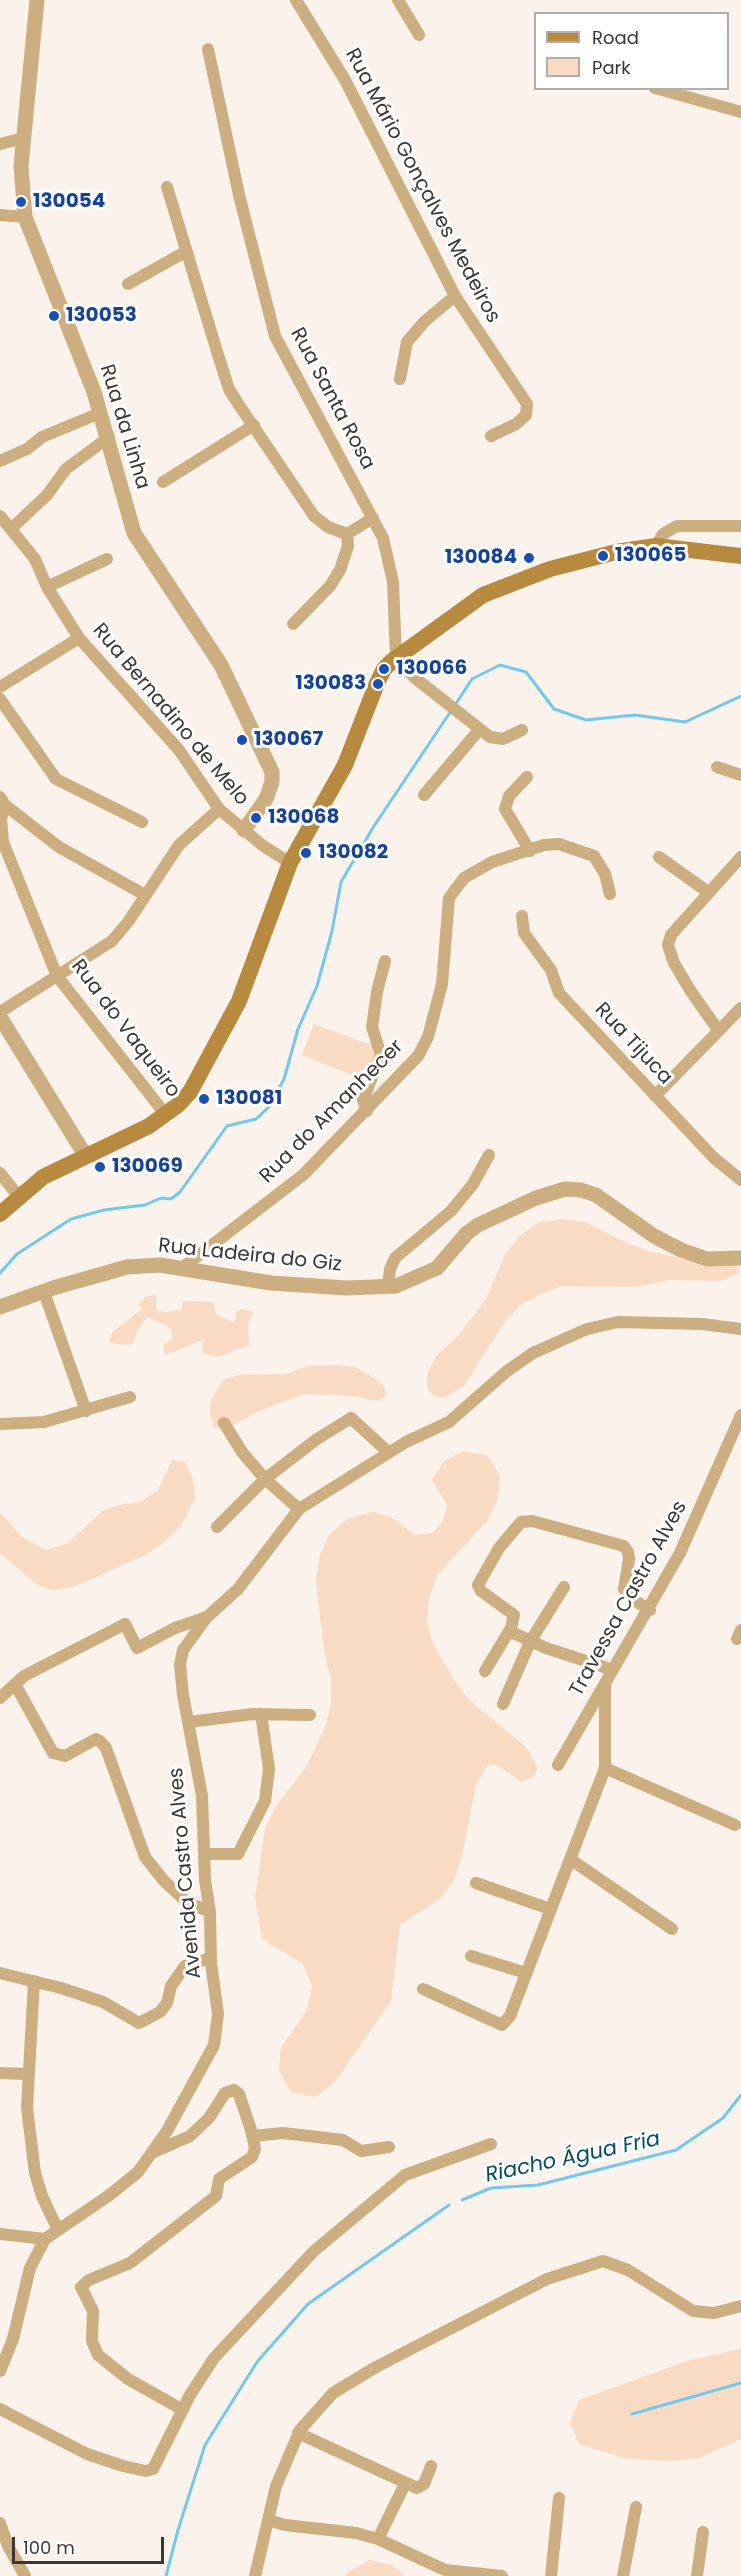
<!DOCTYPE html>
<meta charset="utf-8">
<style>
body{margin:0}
#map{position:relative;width:741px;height:2576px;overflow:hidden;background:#fbf2eb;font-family:Poppins,sans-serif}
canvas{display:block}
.legend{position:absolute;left:534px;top:12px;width:195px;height:78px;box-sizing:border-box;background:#fff;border:2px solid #b0afae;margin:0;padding:8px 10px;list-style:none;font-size:18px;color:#3a3734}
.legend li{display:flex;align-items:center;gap:12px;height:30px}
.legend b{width:30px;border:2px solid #b0afae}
.scale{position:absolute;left:12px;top:2537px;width:152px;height:27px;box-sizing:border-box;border:3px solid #3a3734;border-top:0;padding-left:8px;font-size:18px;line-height:21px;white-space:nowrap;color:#3a3734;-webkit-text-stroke:4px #fff;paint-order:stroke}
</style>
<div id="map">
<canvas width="741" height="2576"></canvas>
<ul class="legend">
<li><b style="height:8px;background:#b78a40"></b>Road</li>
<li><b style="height:16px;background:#f9dbc3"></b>Park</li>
</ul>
<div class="scale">100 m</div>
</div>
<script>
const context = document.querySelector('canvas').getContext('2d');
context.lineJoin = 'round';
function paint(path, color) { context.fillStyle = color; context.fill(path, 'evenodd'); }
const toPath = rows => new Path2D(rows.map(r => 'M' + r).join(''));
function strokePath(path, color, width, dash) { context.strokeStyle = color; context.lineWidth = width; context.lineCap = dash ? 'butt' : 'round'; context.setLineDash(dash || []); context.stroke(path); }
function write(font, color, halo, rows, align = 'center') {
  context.font = font + ' Poppins,sans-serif'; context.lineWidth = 6; context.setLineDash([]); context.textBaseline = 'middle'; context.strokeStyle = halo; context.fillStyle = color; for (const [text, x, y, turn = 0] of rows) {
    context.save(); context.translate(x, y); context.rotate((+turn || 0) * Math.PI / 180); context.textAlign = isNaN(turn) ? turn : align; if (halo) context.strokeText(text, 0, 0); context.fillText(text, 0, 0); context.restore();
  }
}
paint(toPath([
 [314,1024,377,1047,366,1081,302,1055],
 [563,1219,586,1222,627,1243,649,1251,714,1266,736,1264,740,1272,722,1281,670,1280,634,1287,563,1286,541,1294,520,1305,504,1323,463,1387,443,1398,435,1396,427,1389,427,1374,437,1355,457,1337,486,1299,505,1255,519,1236,539,1222],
 [156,1295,156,1310,165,1312,181,1310,183,1301,213,1302,216,1314,235,1323,236,1312,242,1309,254,1312,248,1323,249,1345,218,1357,203,1353,203,1340,165,1355,163,1344,172,1340,171,1328,147,1317,138,1330,133,1344,123,1345,109,1342,113,1331,142,1309,138,1305,145,1297],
 [332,1365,355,1367,379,1381,385,1388,385,1397,377,1401,354,1396,305,1394,261,1410,223,1430,214,1427,210,1414,211,1399,224,1379,239,1375,285,1374,308,1366],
 [464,1451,487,1455,500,1475,498,1499,487,1521,437,1575,429,1599,427,1622,432,1642,456,1683,471,1702,526,1747,538,1768,534,1776,522,1782,495,1764,487,1766,476,1785,462,1856,454,1880,440,1899,400,1925,391,2001,334,2083,315,2097,291,2092,279,2071,281,2048,307,2010,312,1986,303,1964,262,1939,255,1898,265,1828,276,1806,306,1767,326,1725,331,1702,331,1678,325,1655,318,1602,316,1579,320,1556,329,1535,347,1519,373,1512,395,1519,414,1535,432,1533,443,1521,447,1505,432,1480,444,1461],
 [172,1460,185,1462,193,1480,195,1498,181,1526,163,1543,143,1556,76,1586,54,1591,38,1585,0,1553,0,1512,22,1537,46,1550,68,1543,102,1511,123,1504,138,1503,158,1490],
 [741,2349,741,2439,699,2458,674,2461,627,2459,579,2444,570,2422,579,2400,690,2360],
 [369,2560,392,2565,404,2576,345,2576,348,2572]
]), '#f9dbc3');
strokePath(toPath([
 [455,705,472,679,500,665,526,672,554,709,586,720,635,715,685,722,741,696],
 [0,1273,17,1254,71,1219,104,1210,145,1205,161,1198,171,1199,180,1192,227,1126,256,1119,270,1106,284,1079,298,1029,317,986,332,931,341,882,374,826,451,711],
 [462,2200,491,2188,538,2185,676,2150,723,2118,741,2095],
 [632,2414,741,2383],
 [166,2576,178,2530,205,2445,257,2362,308,2304,449,2205]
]), '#73c8ec', 3);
strokePath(toPath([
 [296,0,345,80,455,296,527,404,526,415,516,424,491,436],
 [398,0,419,35],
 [208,49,239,195,275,336,383,538,393,582,396,658,415,678,490,737,503,739,522,730],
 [655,88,741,112],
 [0,144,24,138],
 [167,187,219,358,229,389,237,402,314,516,328,527,347,534,373,518],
 [0,215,25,217],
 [128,284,185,252],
 [400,379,407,342,425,321,455,296],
 [0,461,27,449,42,437,100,413],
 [163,482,254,425],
 [0,516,35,559,47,587,79,638,179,750,219,809,262,845,290,863],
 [12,528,47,495,66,469,109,437],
 [656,546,663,534,677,526,741,526],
 [47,587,107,559],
 [293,624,330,586,340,570,348,546,347,534],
 [0,687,79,638],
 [0,699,56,779,142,822],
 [717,767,741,775],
 [527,777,509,796,505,809,530,851],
 [424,795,479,730],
 [0,797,5,805,59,847,145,895],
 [5,805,1,819,3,842,57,976,166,1115],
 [659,857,708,892],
 [522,916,524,933,551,970,559,993,714,1158,741,1180],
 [0,1012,112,941,128,922,179,845,219,809],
 [718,1030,690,990,674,963,668,945,671,935,741,857],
 [655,1096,741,1008],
 [367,1111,363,1100,381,1055,372,1027,377,992,385,961],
 [0,1173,19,1197],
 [182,1268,303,1175,418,1056,428,1037,442,984,449,898,464,878,492,862,544,845,559,844,594,856,605,874,610,894],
 [388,1287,390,1269,395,1258,451,1211,473,1184,489,1155],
 [44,1292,86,1411],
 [224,1423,242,1452,265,1479,299,1509],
 [0,1424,44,1422,130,1397],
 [217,1527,265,1479,317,1439,351,1418,388,1452],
 [509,1631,546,1648,613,1670],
 [737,1639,741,1630],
 [485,1671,511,1628,514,1615,481,1591,478,1585,499,1548,521,1522,532,1521,624,1546,628,1552,629,1559,624,1589,629,1597,650,1610],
 [15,1684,53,1753,65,1756,96,1739,100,1741,106,1748,145,1857,164,1881,187,1902,210,1912],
 [0,1698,24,1676,125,1624,137,1648,175,1628,207,1617],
 [503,1704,530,1642,564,1587],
 [189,1722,253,1714,310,1715],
 [558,1765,680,1553,741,1415],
 [605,1768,735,1825],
 [205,1854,238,1854,265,1801,269,1769,261,1714],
 [570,1859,672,1929],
 [476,1883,550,1909],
 [471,1956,526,1973],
 [0,1973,61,1988,103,2002,139,2023,160,2012,167,2003,171,1986,185,1966,211,1958],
 [34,1981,27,2108,35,2173,42,2196,57,2228],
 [423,1989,502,2025,510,2016,605,1768,605,1684],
 [0,2073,27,2074],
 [252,2136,283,2133,343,2140,361,2151,389,2147],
 [154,2152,190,2136,209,2118,225,2093,234,2090,239,2094,252,2133,255,2149,252,2157,219,2179,216,2196,130,2263,89,2280,81,2287,93,2311,92,2341,98,2355,128,2379,183,2410],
 [0,2234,45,2239],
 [0,2371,13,2339,30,2268,45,2239,111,2194,138,2172,167,2131,214,2045,218,2014,211,1963,210,1912,205,1880,202,1796,183,1695,180,1665,183,1650,207,1617,238,1589,299,1509,406,1442,449,1422,507,1371,533,1353,587,1329,618,1322,702,1324,741,1329],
 [0,2409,87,2454,123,2466,146,2471,153,2469,190,2395,214,2358,314,2251,405,2175,491,2144],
 [298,2433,417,2488,424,2484,431,2466],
 [268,2520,285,2525,356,2533,378,2539,445,2570,502,2576],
 [0,2523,8,2546,25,2576],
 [378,2539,405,2484],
 [255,2576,276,2486,300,2430,333,2393,376,2367,547,2279,603,2261,628,2270,693,2311,714,2313,741,2306],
 [551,2576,559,2498],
 [623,2576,636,2507],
 [697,2576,703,2532]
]), '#ccae80', 12);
strokePath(toPath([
 [37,0,21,166,25,217,94,392,134,533,221,665,272,772,272,782,266,799,244,830],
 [0,1017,85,1155],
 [0,1307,53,1288,127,1267,160,1265,271,1283,346,1288,396,1286,437,1268,467,1233,478,1225,536,1198,565,1189,581,1190,596,1195,654,1236,681,1250,707,1259,741,1258]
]), '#ccae80', 15);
strokePath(toPath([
 [0,1214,43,1177,149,1126,178,1105,190,1092,239,1001,290,863,345,765,377,683,384,669,392,661,483,595,550,569,616,552,656,546,741,556]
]), '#b78a40', 16);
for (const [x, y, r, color] of [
 [21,202,6,"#1a4fb4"],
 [54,316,6,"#1a4fb4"],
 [603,556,6,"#1a4fb4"],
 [529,558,6,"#1a4fb4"],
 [384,669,6,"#1a4fb4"],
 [378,684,6,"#1a4fb4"],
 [242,740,6,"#1a4fb4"],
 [256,818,6,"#1a4fb4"],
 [306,853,6,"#1a4fb4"],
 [204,1099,6,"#1a4fb4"],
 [100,1167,6,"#1a4fb4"]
]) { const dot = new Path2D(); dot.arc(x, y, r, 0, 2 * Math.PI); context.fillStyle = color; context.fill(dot); strokePath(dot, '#fff', 2); }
write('20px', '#3a3734', '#fff', [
 ["Rua Mário Gonçalves Medeiros",422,186,62],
 ["Rua Santa Rosa",332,399,62],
 ["Rua da Linha",124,427,73],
 ["Rua Bernadino de Melo",170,715,50],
 ["Rua do Vaqueiro",125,1029,53],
 ["Rua Tijuca",633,1044,47],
 ["Rua do Amanhecer",332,1112,-45],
 ["Rua Ladeira do Giz",250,1256,6],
 ["Travessa Castro Alves",629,1599,-61],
 ["Avenida Castro Alves",186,1873,-95]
]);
write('bold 20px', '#164399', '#fff', [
 ["130054",33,202],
 ["130053",66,316],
 ["130065",615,556],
 ["130084",517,558,"right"],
 ["130066",396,669],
 ["130083",366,684,"right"],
 ["130067",254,740],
 ["130068",268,818],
 ["130082",318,853],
 ["130081",216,1099],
 ["130069",112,1167]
], 'left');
write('italic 21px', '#004d64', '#fff', [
 ["Riacho Água Fria",573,2158,-12]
]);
</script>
